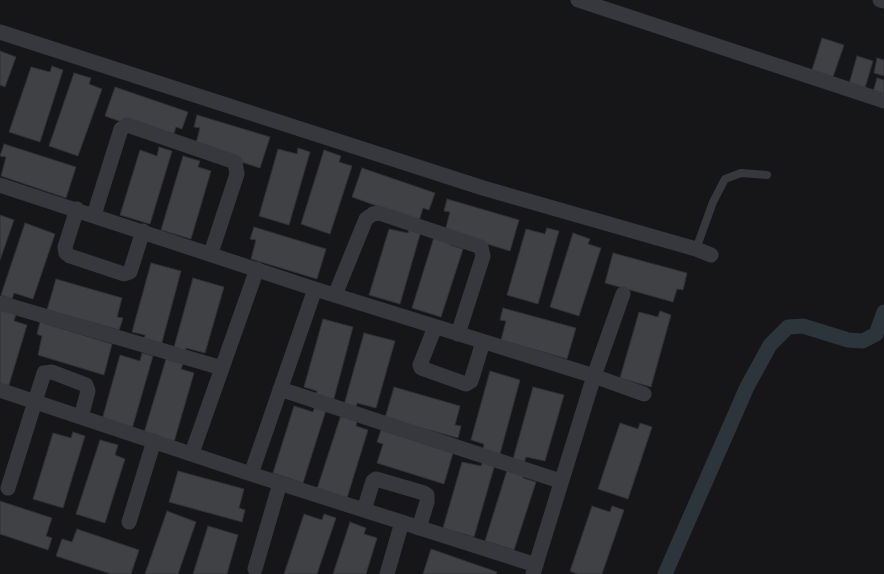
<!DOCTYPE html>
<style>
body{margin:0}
canvas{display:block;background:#161618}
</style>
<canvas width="884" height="574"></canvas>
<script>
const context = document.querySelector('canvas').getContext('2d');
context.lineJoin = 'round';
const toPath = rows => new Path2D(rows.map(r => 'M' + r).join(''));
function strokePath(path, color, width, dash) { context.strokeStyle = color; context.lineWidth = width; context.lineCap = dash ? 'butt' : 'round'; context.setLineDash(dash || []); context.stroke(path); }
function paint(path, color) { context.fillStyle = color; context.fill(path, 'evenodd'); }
strokePath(toPath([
 [665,574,747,387,770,345,788,327,803,326,848,340,863,341,876,334,884,312]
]), '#2c353c', 15);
const building = toPath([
 [822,38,844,45,833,77,812,70,822,38],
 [0,51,16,57,5,87,0,85,0,51],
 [857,56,873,61,865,88,849,84,857,56],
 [877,58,884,60,884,76,874,73,877,58],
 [52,66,63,70,40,142,9,132,31,67,50,72,52,66],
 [74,73,91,78,89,84,102,89,78,156,49,146,74,73],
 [877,78,884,80,884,96,873,92,877,78],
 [115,87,188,112,182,129,176,127,172,140,105,116,115,87],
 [197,115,270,137,260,168,195,147,200,128,194,127,197,115],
 [4,144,76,167,66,198,1,176,6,157,0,156,4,144],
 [159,147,172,151,150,224,120,215,140,150,157,156,159,147],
 [298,148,310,152,289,225,259,216,278,149,297,154,298,148],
 [324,150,341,156,339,162,352,166,330,234,301,224,324,150],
 [183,156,200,161,198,167,211,171,191,239,161,230,183,156],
 [362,168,435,193,429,210,423,208,419,221,352,197,362,168],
 [447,199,519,220,510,251,445,231,450,212,444,211,447,199],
 [0,215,14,220,0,260,0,215],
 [25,223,55,234,33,299,14,293,12,299,1,295,25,223],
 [254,227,326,249,317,279,251,259,256,240,250,239,254,227],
 [409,227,421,231,400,304,369,295,389,229,408,233,409,227],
 [547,228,559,231,538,304,507,295,526,229,545,234,547,228],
 [573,233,590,239,588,244,601,248,579,316,550,307,573,233],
 [435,234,452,239,450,245,463,249,441,317,412,308,435,234],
 [613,253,687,273,683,290,677,289,673,302,605,283,613,253],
 [151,263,181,271,161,346,144,341,145,335,132,332,151,263],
 [193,278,224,287,205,353,186,348,184,354,173,351,193,278],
 [56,279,122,298,117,317,123,318,119,330,47,310,56,279],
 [0,306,17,310,14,321,27,325,8,388,0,386,0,306],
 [503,308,576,328,567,359,501,340,506,321,500,320,503,308],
 [660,311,671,315,651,387,620,378,639,312,658,317,660,311],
 [323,319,353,327,333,402,316,397,317,391,304,387,323,319],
 [40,322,112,344,104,375,38,355,42,336,37,334,40,322],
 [364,333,395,341,376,408,357,403,356,409,344,405,364,333],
 [142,353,153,356,132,429,102,420,120,355,140,361,142,353],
 [166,359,183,364,181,369,194,373,174,442,144,433,166,359],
 [490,371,520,380,500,454,483,450,484,444,471,440,490,371],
 [394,387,460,406,455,425,461,426,458,438,385,418,394,387],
 [533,387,564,395,545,461,526,457,524,463,513,459,533,387],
 [294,406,313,412,315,406,326,410,303,483,273,473,294,406],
 [341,415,357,421,356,426,368,430,347,498,317,489,341,415],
 [620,423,638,429,640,423,652,427,628,499,598,489,620,423],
 [381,430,453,453,444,484,377,463,383,444,377,442,381,430],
 [73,432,85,436,63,508,33,499,53,433,71,438,73,432],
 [100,440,118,445,115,455,125,459,105,523,76,514,100,440],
 [483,461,495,464,474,537,443,528,462,462,481,466,483,461],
 [508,467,524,472,523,478,536,482,514,550,485,541,508,467],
 [178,471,244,489,239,508,245,510,242,522,169,502,178,471],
 [0,501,52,518,46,536,52,538,48,550,0,534,0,501],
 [592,506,610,512,612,506,624,510,602,574,577,574,570,571,592,506],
 [167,511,196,522,178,574,145,574,167,511],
 [304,514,322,520,324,514,336,518,317,574,284,574,304,514],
 [350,522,366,528,364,534,377,538,366,574,333,574,350,522],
 [208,526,238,535,227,574,193,574,208,526],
 [77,529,139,550,131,574,111,574,56,556,62,539,72,542,77,529],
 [431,549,497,572,496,574,423,574,431,549]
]);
paint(building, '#404145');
strokePath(building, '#303034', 1);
strokePath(toPath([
 [696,249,713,202,725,179,741,173,767,175]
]), '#37383d', 8);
strokePath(toPath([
 [578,0,884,101],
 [880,0,884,1],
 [0,32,483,188,696,249,711,255],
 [0,185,315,289,594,376,644,394],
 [77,209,65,247,66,253,70,256,124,274,130,272,143,231],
 [94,215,121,129,127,125,235,162,237,174,211,253],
 [335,295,366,219,373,214,379,213,481,247,483,256,458,334],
 [0,303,222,368],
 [435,327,420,365,421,368,466,384,471,381,483,342],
 [280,389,560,481],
 [0,390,251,474,536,565],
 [192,453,257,269],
 [251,474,315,289],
 [8,488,44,373,52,372,86,385,88,391,81,417],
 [364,510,373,481,376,479,424,493,427,495,427,502,419,528],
 [129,522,154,441],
 [255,569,280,483],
 [387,574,402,522],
 [533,574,594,376,623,294]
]), '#37383d', 15);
</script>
